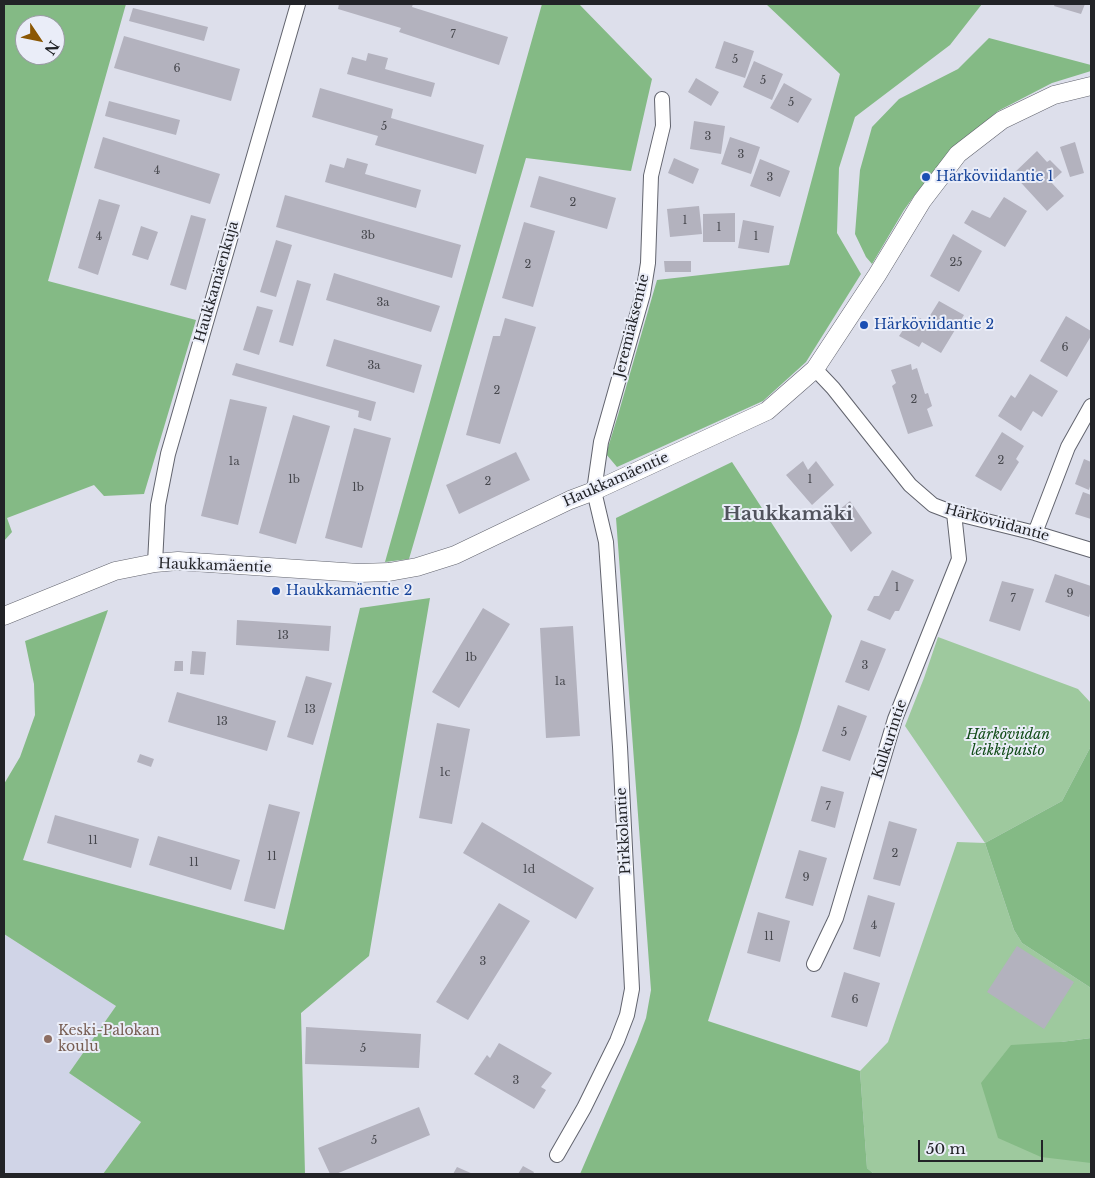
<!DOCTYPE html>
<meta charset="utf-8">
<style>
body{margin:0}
#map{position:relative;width:1095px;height:1178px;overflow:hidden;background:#dddfeb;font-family:"Libre Baskerville",serif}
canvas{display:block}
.frame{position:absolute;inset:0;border:5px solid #222327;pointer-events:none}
.north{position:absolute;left:15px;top:15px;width:50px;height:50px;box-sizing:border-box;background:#eaedf8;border:1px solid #9a9ca4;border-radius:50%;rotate:124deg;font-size:14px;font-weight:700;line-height:20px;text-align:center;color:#222327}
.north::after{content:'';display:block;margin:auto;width:18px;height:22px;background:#8b5704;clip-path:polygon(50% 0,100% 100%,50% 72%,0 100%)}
.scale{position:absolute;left:918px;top:1140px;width:125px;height:22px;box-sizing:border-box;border:2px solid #222327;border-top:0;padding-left:6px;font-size:15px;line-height:18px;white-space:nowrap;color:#222327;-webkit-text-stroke:4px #eaedf8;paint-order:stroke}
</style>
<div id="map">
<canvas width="1095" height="1178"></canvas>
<div class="frame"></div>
<div class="north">N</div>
<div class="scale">50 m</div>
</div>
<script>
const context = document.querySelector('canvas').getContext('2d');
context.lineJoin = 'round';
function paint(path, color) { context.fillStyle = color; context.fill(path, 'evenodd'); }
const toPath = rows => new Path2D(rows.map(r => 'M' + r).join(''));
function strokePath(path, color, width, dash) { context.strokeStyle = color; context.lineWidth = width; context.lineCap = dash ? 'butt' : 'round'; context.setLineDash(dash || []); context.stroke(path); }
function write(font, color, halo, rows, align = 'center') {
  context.font = font + ' "Libre Baskerville",serif'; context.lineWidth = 4; context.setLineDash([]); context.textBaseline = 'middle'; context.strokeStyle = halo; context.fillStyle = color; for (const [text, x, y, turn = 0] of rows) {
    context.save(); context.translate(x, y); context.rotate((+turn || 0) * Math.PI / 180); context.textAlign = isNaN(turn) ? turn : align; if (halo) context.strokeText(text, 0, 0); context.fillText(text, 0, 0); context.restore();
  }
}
paint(toPath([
 [4,934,116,1006,69,1073,141,1122,103,1174,4,1174]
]), '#d0d4e7');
paint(toPath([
 [938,637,1078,689,1091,703,1091,746,1062,801,985,843,1014,930,1022,943,1091,988,1091,1038,1061,1042,1091,1163,1091,1174,1016,1174,1013,1173,1013,1174,874,1174,867,1168,860,1071,888,1042,957,842,985,843,905,726,924,678]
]), '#9ec99e');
paint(toPath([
 [4,4,126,4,48,281,196,320,144,494,104,496,94,485,7,518,12,532,4,541],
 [25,25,55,25,55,55,25,55],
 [542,4,579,4,652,79,631,171,526,158,409,559,385,562],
 [766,4,982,4,950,45,855,117,839,168,837,233,861,274,806,362,763,401,617,467,606,454,618,415,657,280,789,265,840,74],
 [989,38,1091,65,1091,71,1052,83,998,111,953,149,914,196,904,210,872,264,866,257,855,234,860,170,872,127,899,99,958,69],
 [732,462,832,616,799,730,708,1021,860,1071,867,1168,874,1174,580,1174,637,1042,646,1018,651,990,616,518],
 [430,598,369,956,301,1013,305,1174,103,1174,141,1122,69,1073,116,1006,4,934,4,784,20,757,35,715,34,684,25,641,108,610,23,860,284,930,360,608],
 [1091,746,1091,988,1022,943,1014,930,985,843,1062,801],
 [1091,1038,1091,1163,1041,1157,998,1138,981,1083,1011,1045,1061,1042]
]), '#84ba85');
paint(toPath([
 [339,4,413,4,412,7,508,37,499,65,399,32,401,28,338,9],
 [1055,4,1085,4,1081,14,1054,6],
 [133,8,208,27,204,41,129,21],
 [124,36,240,69,231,101,114,68],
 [724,41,754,51,745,78,715,68],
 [368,53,388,58,385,69,435,83,431,97,347,74,352,57,366,61],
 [754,61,783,74,772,100,743,87],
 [696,78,719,92,711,106,688,92],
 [784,83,812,99,798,123,770,108],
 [320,88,393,109,391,118,484,145,476,174,375,145,378,136,312,117],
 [109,101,180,120,176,135,105,116],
 [694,121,725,126,721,154,690,149],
 [103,137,220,174,210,204,94,168],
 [730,137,760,147,751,174,721,164],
 [1075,142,1084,173,1070,177,1060,147],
 [1037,151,1047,162,1050,160,1062,172,1051,182,1064,196,1047,211,1013,174],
 [347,158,368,164,365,174,421,190,416,208,325,182,330,164,344,168],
 [674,158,699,169,693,184,668,173],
 [760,159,790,171,780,197,750,186],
 [539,176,616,198,607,229,530,207],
 [285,195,461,245,452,278,276,227],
 [1004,197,1027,211,1005,247,964,223,972,210,990,218],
 [99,199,120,205,98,275,78,268],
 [699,206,702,234,670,237,667,209],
 [735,213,735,242,703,242,703,214],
 [191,215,206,219,186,290,170,285],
 [743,220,774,226,769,253,738,248],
 [524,222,555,231,533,307,502,298],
 [141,226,158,232,148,260,132,255],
 [953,234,982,251,959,292,930,276],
 [276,240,292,245,276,297,260,292],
 [664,261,691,261,691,272,665,272],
 [334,273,440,306,431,332,326,300],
 [297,280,311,284,293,346,279,342],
 [939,301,964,315,941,353,922,342,919,347,899,336,909,321,915,324,920,318,926,322],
 [257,306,273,310,259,355,243,350],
 [1066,316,1091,331,1091,336,1067,377,1040,361],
 [505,318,536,327,500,444,466,435,493,336,500,336],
 [334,339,422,365,414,393,326,366],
 [236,363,376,402,371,421,358,417,359,411,232,375],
 [911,364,912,370,917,368,925,394,928,393,932,406,927,409,933,426,908,434,892,386,896,383,891,370],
 [1030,374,1058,391,1042,417,1033,411,1021,431,998,416,1011,395,1015,398],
 [230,399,267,407,238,525,201,516],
 [293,415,330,426,296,544,259,533],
 [354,428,391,438,362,548,325,538],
 [1002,432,1024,446,1016,459,1019,462,1001,491,975,476],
 [516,452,530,480,459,514,446,485],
 [1084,459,1091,462,1091,483,1089,490,1075,484],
 [803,461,808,470,816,461,834,485,812,505,786,475],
 [1083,492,1091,495,1091,519,1075,514],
 [850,501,872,533,851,552,828,519],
 [892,570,914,580,899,611,895,611,890,620,867,610,874,596,879,596],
 [1055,574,1091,586,1091,610,1089,617,1045,602],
 [1002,581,1034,589,1020,631,989,621],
 [483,608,510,624,459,708,432,692],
 [237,620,331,626,329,651,236,645],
 [573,626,580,736,546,738,540,628],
 [861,640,886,649,869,691,845,682],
 [192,651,206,652,204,675,190,674],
 [175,661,183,661,183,671,174,671],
 [306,676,332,683,313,745,287,737],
 [177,692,276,721,267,751,168,722],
 [838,705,867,716,850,761,822,751],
 [437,723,470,729,452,824,419,818],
 [140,754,154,759,151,767,137,762],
 [821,786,844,792,835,828,811,821],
 [269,804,300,812,275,909,244,901],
 [55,815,139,839,131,868,47,843],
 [889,821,917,829,900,886,873,879],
 [482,822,594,888,576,919,463,853],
 [158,836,240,860,231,890,149,865],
 [799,850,827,858,813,906,785,898],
 [868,895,895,903,880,957,853,949],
 [499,903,530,921,468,1020,436,1002],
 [758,912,790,921,780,962,747,953],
 [1017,946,1074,982,1044,1029,987,992],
 [844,972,880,983,867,1027,831,1017],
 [306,1027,421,1034,419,1068,305,1064],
 [499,1043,552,1073,541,1087,546,1090,534,1109,474,1074,487,1055,490,1058],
 [419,1107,430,1135,336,1174,330,1174,318,1148],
 [523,1166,534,1172,533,1174,518,1174],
 [457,1167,473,1174,453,1174]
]), '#b3b2be');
const minor = toPath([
 [815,369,833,388,910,485,933,505,954,513,1035,533,1091,550],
 [1035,533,1068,447,1091,406],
 [155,563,158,505,168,454,298,4],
 [814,964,836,918,895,719,959,559,954,513],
 [557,1155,584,1108,617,1041,627,1015,632,989,620,747,606,542,594,491,601,442,643,294,648,263,651,176,663,126,662,99]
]);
const tertiary = toPath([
 [4,616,115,571,155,563,178,561,359,573,389,572,417,567,455,555,570,500,594,491,767,411,815,369,877,275,922,201,958,154,1002,120,1054,95,1091,86]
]);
strokePath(minor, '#62646e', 16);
strokePath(tertiary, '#62646e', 19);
strokePath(minor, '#fff', 14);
strokePath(tertiary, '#fff', 18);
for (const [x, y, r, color] of [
 [926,177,5,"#1a4fb4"],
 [864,325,5,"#1a4fb4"],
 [276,591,5,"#1a4fb4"],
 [48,1039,5,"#8d6e63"]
]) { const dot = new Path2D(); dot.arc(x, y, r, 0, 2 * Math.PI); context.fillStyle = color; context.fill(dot); strokePath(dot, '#eaedf8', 2); }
write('11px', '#46474d', null, [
 ["7",453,35],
 ["5",735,60],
 ["6",177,69],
 ["5",763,81],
 ["5",791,103],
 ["5",384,127],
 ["3",708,137],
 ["3",741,155],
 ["4",157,171],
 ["3",770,178],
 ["2",573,203],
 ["1",685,221],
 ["1",719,228],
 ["3b",368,236],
 ["4",99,237],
 ["1",756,237],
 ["25",956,263],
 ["2",528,265],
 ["3a",383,303],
 ["6",1065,348],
 ["3a",374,366],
 ["2",497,391],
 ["2",914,400],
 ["2",1001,461],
 ["1a",234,462],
 ["1b",294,480],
 ["1",810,480],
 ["2",488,482],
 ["1b",358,488],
 ["1",897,588],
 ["9",1070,594],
 ["7",1013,599],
 ["13",283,636],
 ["1b",471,658],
 ["3",865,666],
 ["1a",560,682],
 ["13",310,710],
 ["13",222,722],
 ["5",844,733],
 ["1c",445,773],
 ["7",828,807],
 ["11",93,841],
 ["2",895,854],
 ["11",272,857],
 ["11",194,863],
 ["1d",529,870],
 ["9",806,878],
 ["4",874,926],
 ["11",769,937],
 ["3",483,962],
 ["6",855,1000],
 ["5",363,1049],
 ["3",516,1081],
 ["5",374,1141]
]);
write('14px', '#164399', '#eaedf8', [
 ["Härköviidantie 1",936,177],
 ["Härköviidantie 2",874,325],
 ["Haukkamäentie 2",286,591]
], 'left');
write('14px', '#222327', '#eaedf8', [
 ["Haukkamäenkuja",217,282,-74],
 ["Jeremiaksentie",632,326,-76],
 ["Haukkamäentie",616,480,-24],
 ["Härköviidantie",997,523,15],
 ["Haukkamäentie",215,566,2],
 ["Kulkurintie",890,739,-72],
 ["Pirkkolantie",624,831,-93]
]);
write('italic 14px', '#124c19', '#eaedf8', [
 ["Härköviidan",1008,735],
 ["leikkipuisto",1008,751]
]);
write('14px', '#785e54', '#eaedf8', [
 ["Keski-Palokan",58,1031],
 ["koulu",58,1047]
], 'left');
write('bold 19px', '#51535d', '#eaedf8', [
 ["Haukkamäki",788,515]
]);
</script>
